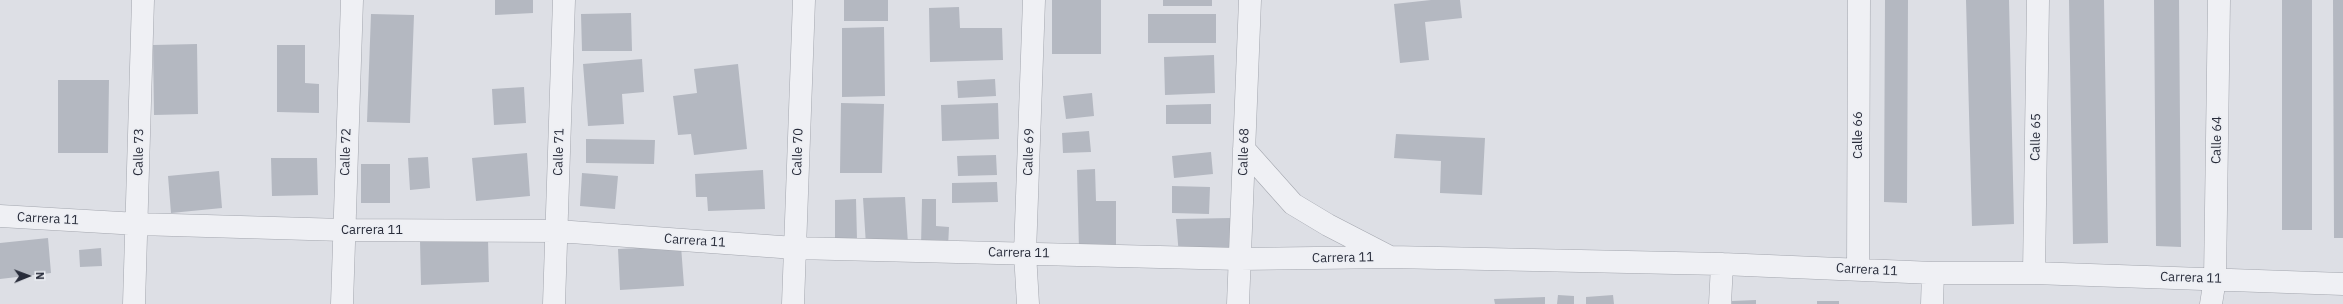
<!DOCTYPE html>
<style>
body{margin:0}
#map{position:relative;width:2343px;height:304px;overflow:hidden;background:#dddfe5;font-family:"IBM Plex Sans",sans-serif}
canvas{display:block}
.north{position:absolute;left:8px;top:256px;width:40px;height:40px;-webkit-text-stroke:3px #eceef3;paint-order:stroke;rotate:89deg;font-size:11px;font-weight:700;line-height:16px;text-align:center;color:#282c3a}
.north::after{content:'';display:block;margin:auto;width:14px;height:18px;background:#282c3a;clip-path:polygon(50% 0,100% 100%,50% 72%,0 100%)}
</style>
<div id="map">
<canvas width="2343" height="304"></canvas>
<div class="north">N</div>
</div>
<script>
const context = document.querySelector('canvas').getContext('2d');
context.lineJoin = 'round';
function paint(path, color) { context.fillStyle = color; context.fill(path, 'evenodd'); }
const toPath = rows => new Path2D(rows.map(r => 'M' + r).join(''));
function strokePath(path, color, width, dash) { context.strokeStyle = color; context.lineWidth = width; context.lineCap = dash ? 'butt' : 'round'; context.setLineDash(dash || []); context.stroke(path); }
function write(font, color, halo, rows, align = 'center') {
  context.font = font + ' "IBM Plex Sans",sans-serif'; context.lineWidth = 3; context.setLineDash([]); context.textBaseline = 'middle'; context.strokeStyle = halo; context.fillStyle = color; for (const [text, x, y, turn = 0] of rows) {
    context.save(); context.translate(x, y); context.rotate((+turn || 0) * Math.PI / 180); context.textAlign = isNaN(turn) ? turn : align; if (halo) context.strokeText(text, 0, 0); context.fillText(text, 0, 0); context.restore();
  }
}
paint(toPath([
 [495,0,533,0,533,13,495,15],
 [844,0,888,0,888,21,844,21],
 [1052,0,1101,0,1101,54,1052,54],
 [1163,0,1212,0,1212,6,1163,6],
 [1431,0,1460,0,1462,18,1425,22,1429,60,1400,63,1394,4],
 [1885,0,1908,0,1907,203,1884,202],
 [1966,0,2009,0,2014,224,1972,226],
 [2069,0,2104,0,2108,243,2073,244],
 [2154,0,2179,0,2181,247,2156,246],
 [2282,0,2312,0,2312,230,2282,230],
 [2333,0,2343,0,2343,238,2334,238],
 [959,7,960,28,1002,28,1003,60,930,62,929,8],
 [631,13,632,51,582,51,581,14],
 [371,14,414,15,410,123,367,122],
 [1148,14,1216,14,1216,43,1148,43],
 [884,27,885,96,842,97,842,28],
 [197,44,198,114,154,115,153,45],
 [277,45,305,45,305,83,319,84,319,113,277,112],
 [1214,55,1215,93,1165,95,1164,57],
 [642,59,644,92,622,94,624,124,588,126,583,64],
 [738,64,747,149,694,155,691,134,678,135,673,96,697,93,694,69],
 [995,79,996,96,958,98,957,81],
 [58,80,109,80,108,153,58,153],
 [524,87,526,123,494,125,492,89],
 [1092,93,1094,116,1066,119,1063,96],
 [841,103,884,104,882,173,840,173],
 [998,103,999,139,942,141,941,105],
 [1211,104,1211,124,1166,124,1166,105],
 [1089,131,1091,152,1063,153,1062,133],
 [1396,134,1485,138,1482,195,1440,193,1441,161,1394,158],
 [586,139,655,140,654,164,586,163],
 [1211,152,1213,174,1174,178,1172,156],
 [527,153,530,196,476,201,472,158],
 [996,155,997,175,958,176,957,156],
 [428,157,430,188,410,190,408,158],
 [271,158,317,158,318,195,272,196],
 [361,164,390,164,390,203,361,203],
 [1095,169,1096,201,1116,201,1116,248,1079,250,1077,170],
 [763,170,765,209,708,211,707,197,696,197,695,174],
 [219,171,222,208,171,213,168,176],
 [582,173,618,176,615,209,580,206],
 [997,182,998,202,952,203,952,183],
 [1172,186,1210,187,1209,214,1172,213],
 [905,197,908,244,866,245,863,198],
 [856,199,857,240,835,240,835,200],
 [922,199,936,199,936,226,949,227,948,247,921,247],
 [1231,218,1234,255,1179,256,1176,219],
 [48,238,51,273,0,279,0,243],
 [488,239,489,282,421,285,420,241],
 [681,246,684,286,620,290,618,249],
 [101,248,102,266,80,267,79,250],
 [1558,295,1574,296,1574,304,1557,304],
 [1613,295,1614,304,1586,304,1586,297],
 [1545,297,1545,304,1495,304,1494,299],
 [1756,300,1756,304,1732,304,1732,301],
 [1817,301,1839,301,1839,304,1817,304]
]), '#b4b8c1');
const minor = toPath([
 [1244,149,1293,204,1328,225,1388,256],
 [0,216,138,224,343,230,557,231,795,248,1240,259,1391,257,1722,264,1933,273,2034,273,2343,284],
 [1858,269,1859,0],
 [2034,273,2038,0],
 [134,304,143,0],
 [342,304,352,0],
 [554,304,564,0],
 [793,304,804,0],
 [1028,304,1025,253,1034,0],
 [1238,304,1250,0],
 [1720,304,1722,264],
 [1932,304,1933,273],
 [2211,304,2215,279,2219,0]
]);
strokePath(minor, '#a3a6ae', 23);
strokePath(minor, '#eff0f4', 22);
write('13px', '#282c3a', '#eceef3', [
 ["Calle 66",1858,135,-90],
 ["Calle 65",2036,137,-89],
 ["Calle 64",2217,140,-89],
 ["Calle 73",139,152,-89],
 ["Calle 72",346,152,-88],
 ["Calle 71",559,152,-88],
 ["Calle 70",798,152,-88],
 ["Calle 69",1029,152,-88],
 ["Calle 68",1244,152,-88],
 ["Carrera 11",48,219,3],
 ["Carrera 11",372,230],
 ["Carrera 11",695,241,4],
 ["Carrera 11",1019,253,1],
 ["Carrera 11",1343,258,-1],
 ["Carrera 11",1867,270,3],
 ["Carrera 11",2191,278,2]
]);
</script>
